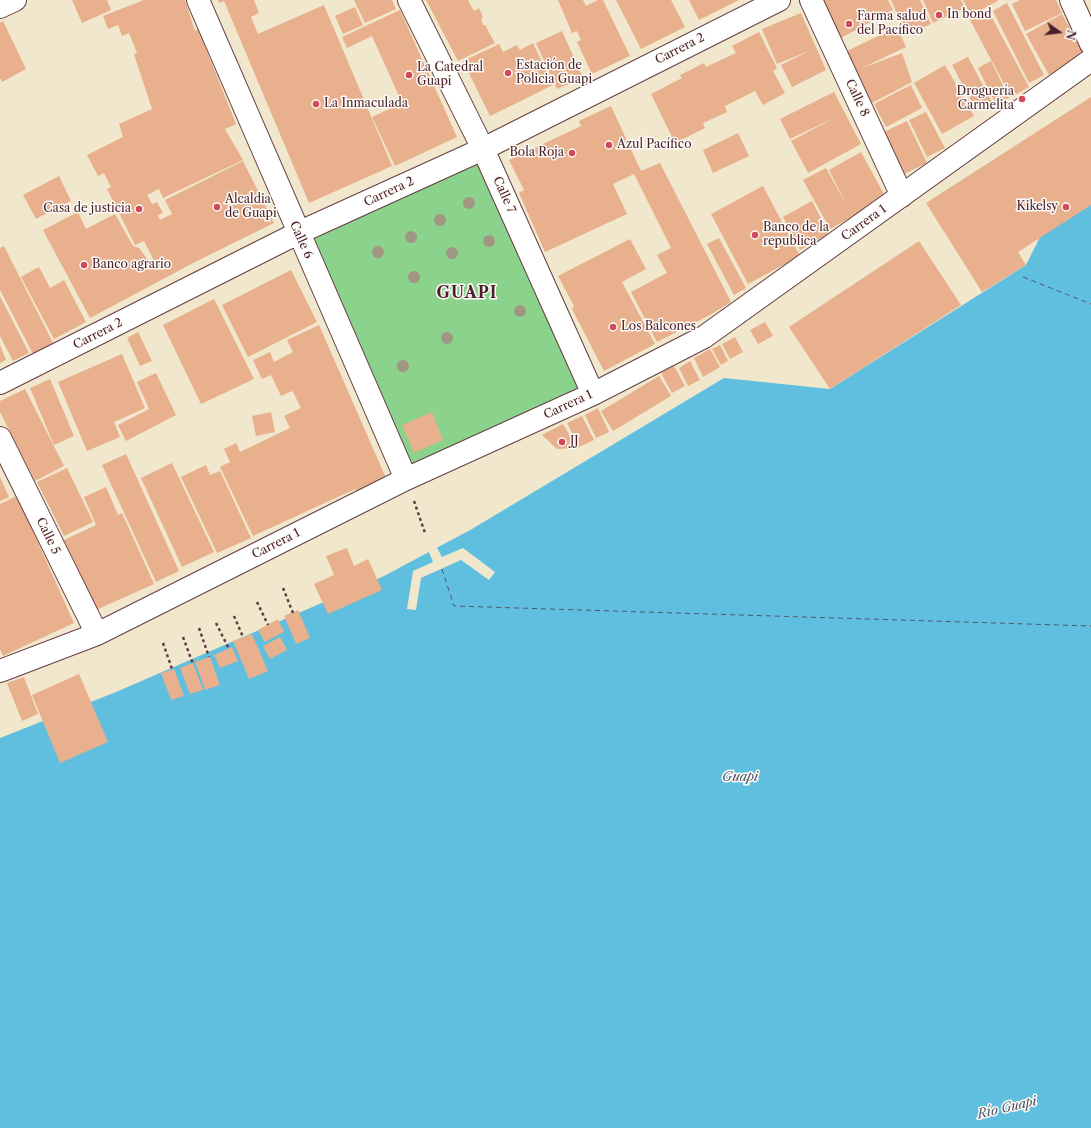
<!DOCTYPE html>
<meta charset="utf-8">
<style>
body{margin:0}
#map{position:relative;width:1091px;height:1128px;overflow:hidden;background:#f0e7cc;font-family:"Libre Caslon Text",serif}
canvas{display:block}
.north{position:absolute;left:1039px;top:12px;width:40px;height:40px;-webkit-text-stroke:3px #fdfcf7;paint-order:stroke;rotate:104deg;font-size:11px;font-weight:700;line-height:16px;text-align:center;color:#4a1f2b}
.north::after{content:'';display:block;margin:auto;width:14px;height:18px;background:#4a1f2b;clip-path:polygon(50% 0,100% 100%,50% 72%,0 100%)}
</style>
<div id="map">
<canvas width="1091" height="1128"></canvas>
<div class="north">N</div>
</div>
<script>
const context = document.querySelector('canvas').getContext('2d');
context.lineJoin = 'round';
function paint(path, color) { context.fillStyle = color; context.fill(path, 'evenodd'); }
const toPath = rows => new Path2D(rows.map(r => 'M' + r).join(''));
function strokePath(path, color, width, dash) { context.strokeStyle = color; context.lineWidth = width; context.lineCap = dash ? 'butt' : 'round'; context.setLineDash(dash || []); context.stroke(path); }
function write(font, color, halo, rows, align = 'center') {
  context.font = font + ' "Libre Caslon Text",serif'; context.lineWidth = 3; context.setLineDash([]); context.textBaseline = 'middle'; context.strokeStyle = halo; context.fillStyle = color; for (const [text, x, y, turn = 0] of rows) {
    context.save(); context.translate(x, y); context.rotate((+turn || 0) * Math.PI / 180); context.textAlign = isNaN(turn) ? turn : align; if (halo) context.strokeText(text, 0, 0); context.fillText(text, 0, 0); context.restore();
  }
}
paint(toPath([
 [483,149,593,394,406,479,298,233]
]), '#8bd28c');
paint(toPath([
 [1091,139,1091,1128,0,1128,0,738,116,692,384,576,472,529,724,378,830,389,1026,265,1088,141]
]), '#60bfdf');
paint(toPath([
 [436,546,442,557,463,548,495,572,489,580,461,560,421,578,416,610,407,609,413,571,433,562,428,550]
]), '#f0e7cc');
strokePath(toPath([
 [1023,277,1091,304],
 [442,569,454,606,1091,626]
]), '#52576a', 1, [5, 4]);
paint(toPath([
 [72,0,107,0,111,10,82,23],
 [144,0,185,0,195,31,198,29,236,124,225,129,243,160,163,198,159,189,147,195,152,204,157,202,163,213,158,215,160,220,172,214,165,200,243,161,274,223,195,262,90,318,43,230,78,212,86,229,115,214,133,246,139,248,150,263,154,261,144,241,135,245,107,189,111,187,104,173,98,176,87,155,123,137,119,124,152,109,134,54,137,53,129,33,122,36,118,25,108,29,103,16],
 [218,0,254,0,259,13,251,17,258,34,324,5,392,166,309,203,224,1,219,3],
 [354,0,392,0,396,9,365,23],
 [426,0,468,0,474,11,479,8,483,17,481,19,483,25,485,25,495,43,458,61],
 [558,0,583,0,586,6,598,0,603,0,630,56,592,74,577,42,581,40,577,31,572,33],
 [616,0,671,0,685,27,641,49],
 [689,0,739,0,699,20],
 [819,0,888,0,893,10,839,39],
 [891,0,920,0,931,24,906,35],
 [923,0,961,0,965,8,933,23],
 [963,0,997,0,998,1,971,15],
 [1020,0,1056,0,1062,13,1025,31,1012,4],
 [1007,3,1044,75,1029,83,993,11],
 [355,7,363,25,343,34,335,16],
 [400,10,457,137,395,166,372,117,402,103,372,36,347,48,342,37],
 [988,10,1029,87,1011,97,970,20],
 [801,13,826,70,792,87,781,65,811,50,777,64,762,29],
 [1062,14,1085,55,1049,75,1026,34],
 [3,21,26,69,2,82,0,78,0,23],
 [897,27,906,47,860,69,902,53,912,82,872,103,847,51],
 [562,31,583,78,557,89,536,43],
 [759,32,777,68,773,71,785,93,763,105,755,91,725,106,727,112,703,123,705,128,675,143,651,94,682,78,680,75,704,63,706,67,736,53,732,46],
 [533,43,553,85,490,116,463,61,499,44,503,52,517,45,520,50],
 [968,57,992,102,976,110,952,65],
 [991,61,1009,98,996,105,978,68],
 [945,65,974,116,942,134,914,83],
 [911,85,922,108,886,127,874,104],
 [834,92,861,144,808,173,791,141,836,117,790,139,780,119],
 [1091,97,1091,205,1018,252,1026,265,982,292,926,203],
 [611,106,641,171,660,163,731,302,710,315,657,342,631,292,667,273,657,255,671,248,634,174,613,184,627,214,545,252,519,193,524,190,509,160,581,126,579,121],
 [926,112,945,148,927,157,909,120],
 [907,121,927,163,904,174,884,132],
 [738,133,749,156,713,173,703,150],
 [861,152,886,198,830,229,803,180,826,168,848,208,829,170],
 [59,176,71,201,36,219,23,195],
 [763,186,800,256,748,284,711,214],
 [812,201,829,234,800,250,783,217],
 [719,238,746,288,734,295,707,244],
 [630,239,646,269,622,282,655,344,604,371,572,309,574,306,558,276],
 [919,241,961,305,830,389,789,327],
 [4,246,53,343,33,354,0,290,0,248],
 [39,267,50,288,64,280,86,322,54,339,21,277],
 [291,270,317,322,248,357,222,305],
 [0,296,29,353,13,361,0,336],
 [214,299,254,379,201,404,163,325],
 [765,322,773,336,758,344,750,330],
 [319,325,386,478,357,491,356,489,342,495,253,536,220,467,230,462,224,449,236,443,240,452,290,428,284,416,301,408,294,394,292,391,281,396,271,375,262,379,253,360,270,352,274,362,293,352,287,340],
 [138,332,152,361,140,366,127,338],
 [735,337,743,352,730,359,722,344],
 [0,345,6,360,0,363],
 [720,345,728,361,721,365,712,349],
 [710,349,720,367,703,377,694,358],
 [122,354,145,408,114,422,120,437,87,451,58,382],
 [690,361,700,380,688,386,679,368],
 [674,366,685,386,672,393,661,373],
 [156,373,176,415,126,441,118,425,149,409,137,382],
 [659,376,671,396,613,431,601,411],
 [50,379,74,436,54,445,30,388],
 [25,389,64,466,35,481,0,412,0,401],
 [598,408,609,432,596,438,585,415],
 [271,412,275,432,256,436,252,416],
 [432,412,443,440,414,453,402,425],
 [582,416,594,440,579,447,567,423],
 [563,424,578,448,557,449,542,435],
 [126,454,179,571,156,582,102,465],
 [172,463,214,552,182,567,141,478],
 [206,465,210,475,220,471,251,538,217,553,181,477],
 [67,468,93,522,64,536,37,482],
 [0,477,9,497,0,501],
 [106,487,118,515,122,513,154,584,96,610,64,540,96,525,84,497],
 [17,496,74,623,3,656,0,649,0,504],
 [347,548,354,566,368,559,382,590,328,614,314,584,334,575,326,556],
 [298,610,310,638,296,644,284,616],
 [278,619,284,632,265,642,258,630],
 [252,634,268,671,249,679,233,641],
 [280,637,287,650,270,659,263,646],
 [232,647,238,661,220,668,214,655],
 [209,657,210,657,220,685,205,690,195,662],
 [193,663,203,690,190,694,180,668],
 [174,669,184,696,171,700,161,673],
 [79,674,108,742,60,763,32,695],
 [24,677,38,714,22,721,7,683]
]), '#e8b08c');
const street = toPath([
 [198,0,406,479],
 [409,0,483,149,593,394],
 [811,0,902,196],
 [1071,0,1091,44],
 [0,7,15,0],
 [0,383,298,233,483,149,779,0],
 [0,438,97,634],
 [0,671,97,634,406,479,593,394,704,337,1091,60]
]);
strokePath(street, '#633d43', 24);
strokePath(toPath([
 [414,501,425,533],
 [283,588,293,613],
 [257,602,268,625],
 [234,616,243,637],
 [216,623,229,649],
 [199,628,209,657],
 [183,637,193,664],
 [163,643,172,669]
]), '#633d43', 2.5, [3, 3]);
strokePath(street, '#fff', 22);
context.fillStyle = '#a09783';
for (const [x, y] of [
 [469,203],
 [440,220],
 [411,237],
 [489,241],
 [378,252],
 [452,253],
 [414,277],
 [520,311],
 [447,338],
 [403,366]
]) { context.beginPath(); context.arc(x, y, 6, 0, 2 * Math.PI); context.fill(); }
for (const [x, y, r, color] of [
 [939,15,4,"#d1495b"],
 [849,24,4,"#d1495b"],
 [508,73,4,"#d1495b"],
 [409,75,4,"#d1495b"],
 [1022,99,4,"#d1495b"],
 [316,104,4,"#d1495b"],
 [609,145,4,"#d1495b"],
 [572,153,4,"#d1495b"],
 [217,207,4,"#d1495b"],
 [1066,207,4,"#d1495b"],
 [139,209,4,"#d1495b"],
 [755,235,4,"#d1495b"],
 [84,265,4,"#d1495b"],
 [613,327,4,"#d1495b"],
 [562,442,4,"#d1495b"]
]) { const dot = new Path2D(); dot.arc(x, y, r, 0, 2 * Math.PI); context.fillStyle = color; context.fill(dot); strokePath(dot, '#fdfcf7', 1.5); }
write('12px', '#4a1f2b', '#fdfcf7', [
 ["In bond",947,15],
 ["Farma salud",857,17],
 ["del Pacífico",857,31],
 ["Estación de",516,66],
 ["Policia Guapi",516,80],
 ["La Catedral",417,68],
 ["Guapi",417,82],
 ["Droguería",1014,92,"right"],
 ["Carmelita",1014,106,"right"],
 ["La Inmaculada",324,104],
 ["Azul Pacífico",617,145],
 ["Bola Roja",564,153,"right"],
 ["Alcaldia",225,200],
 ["de Guapi",225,214],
 ["Kikelsy",1058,207,"right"],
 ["Casa de justicia",131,209,"right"],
 ["Banco de la",763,228],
 ["republica",763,242],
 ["Banco agrario",92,265],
 ["Los Balcones",621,327],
 ["JJ",570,442]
], 'left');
write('12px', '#4a1f2b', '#fdfcf7', [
 ["Carrera 2",680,49,-27],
 ["Calle 8",857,98,65],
 ["Carrera 2",389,192,-25],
 ["Calle 7",504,195,66],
 ["Carrera 1",864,223,-36],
 ["Calle 6",301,240,66],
 ["Carrera 2",98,334,-27],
 ["Carrera 1",568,405,-25],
 ["Calle 5",48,536,64],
 ["Carrera 1",276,544,-27]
]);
write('italic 13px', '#52576a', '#fdfcf7', [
 ["Guapi",740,777],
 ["Río Guapi",1007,1108,-13]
]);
context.letterSpacing = '1px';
write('bold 16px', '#4a1f2b', '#fdfcf7', [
 ["GUAPI",467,293]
]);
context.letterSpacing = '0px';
</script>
